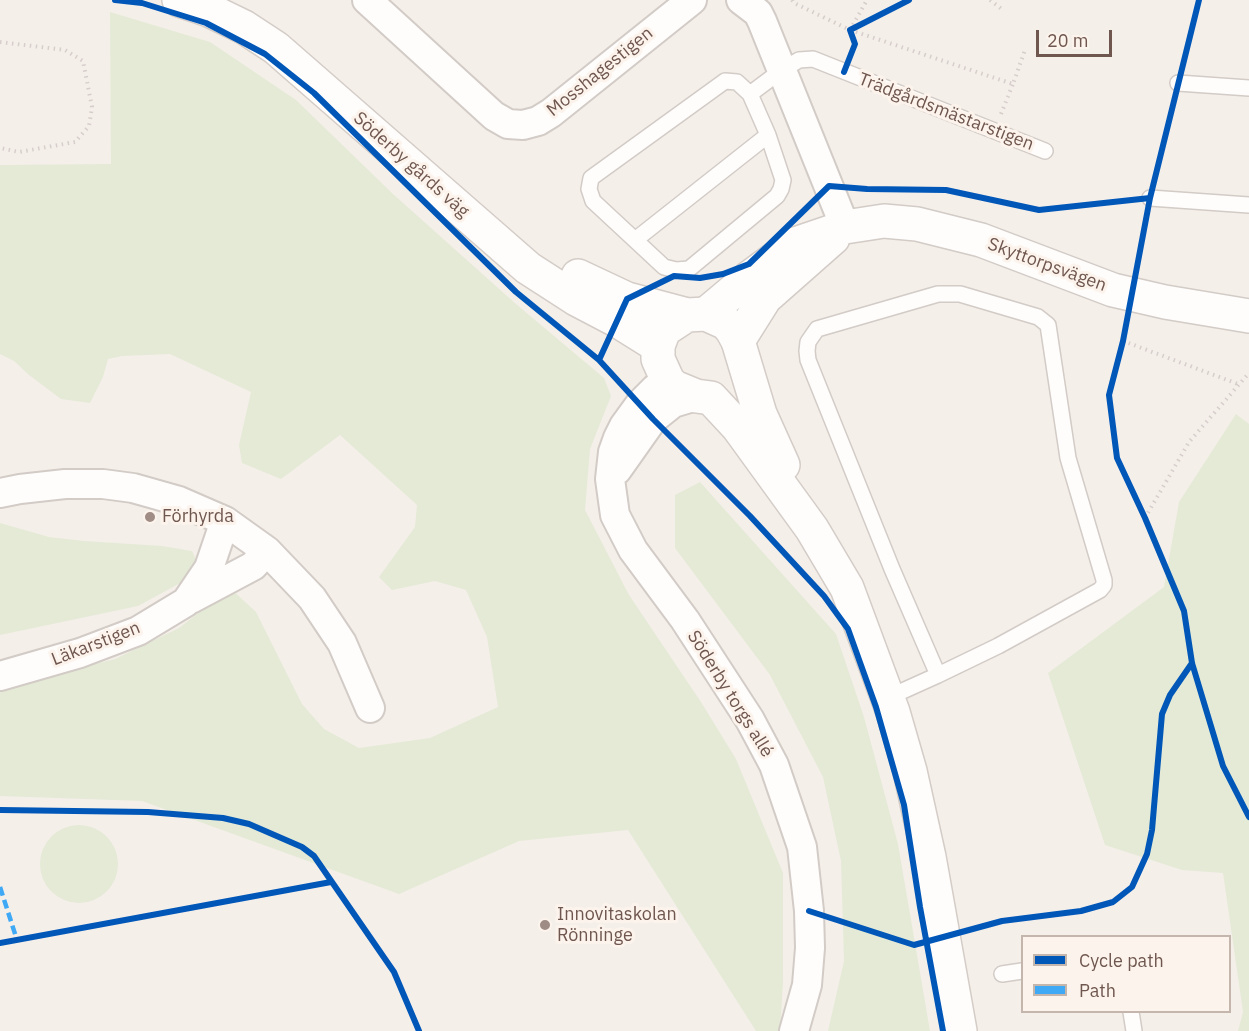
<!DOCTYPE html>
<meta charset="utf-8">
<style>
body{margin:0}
#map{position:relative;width:1249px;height:1031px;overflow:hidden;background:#f5efea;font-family:"IBM Plex Sans",sans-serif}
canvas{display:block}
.legend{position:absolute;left:1021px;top:935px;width:210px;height:78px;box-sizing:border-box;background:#fcf4ec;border:2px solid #c4b5ad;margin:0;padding:8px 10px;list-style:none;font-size:18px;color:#6f564e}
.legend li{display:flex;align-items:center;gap:12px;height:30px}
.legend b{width:30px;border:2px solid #c4b5ad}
.scale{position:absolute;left:1036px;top:30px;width:76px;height:27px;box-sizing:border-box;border:3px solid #6f564e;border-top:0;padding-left:8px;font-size:18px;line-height:21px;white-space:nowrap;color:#6f564e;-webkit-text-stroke:4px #fcf4ec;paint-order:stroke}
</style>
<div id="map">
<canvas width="1249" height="1031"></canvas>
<ul class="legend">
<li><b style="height:8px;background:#0057b8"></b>Cycle path</li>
<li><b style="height:8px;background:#3fa9f5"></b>Path</li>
</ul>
<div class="scale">20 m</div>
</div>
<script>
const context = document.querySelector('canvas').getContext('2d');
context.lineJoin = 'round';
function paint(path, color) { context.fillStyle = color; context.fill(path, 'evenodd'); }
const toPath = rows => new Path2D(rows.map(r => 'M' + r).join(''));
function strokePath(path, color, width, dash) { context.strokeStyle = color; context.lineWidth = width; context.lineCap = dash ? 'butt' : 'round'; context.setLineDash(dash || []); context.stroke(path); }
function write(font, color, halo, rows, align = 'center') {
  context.font = font + ' "IBM Plex Sans",sans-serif'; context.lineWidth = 6; context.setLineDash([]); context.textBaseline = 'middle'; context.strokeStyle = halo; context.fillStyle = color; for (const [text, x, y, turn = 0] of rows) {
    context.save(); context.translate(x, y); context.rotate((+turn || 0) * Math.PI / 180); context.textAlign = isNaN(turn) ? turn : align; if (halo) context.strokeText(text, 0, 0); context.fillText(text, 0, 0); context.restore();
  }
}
paint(toPath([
 [110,12,210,42,296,100,393,194,516,304,604,378,611,396,590,449,585,510,629,595,701,702,736,759,783,873,783,982,780,1031,756,1031,628,830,519,841,399,894,142,801,0,796,0,688,115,659,179,628,230,588,256,612,302,704,324,729,359,748,430,738,498,707,487,637,466,590,435,581,392,590,379,577,415,527,417,505,340,435,281,479,242,463,239,445,251,392,170,354,122,356,108,359,103,377,90,403,61,399,29,375,14,361,0,354,0,165,111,164],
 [1236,414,1249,424,1249,1031,1238,1031,1243,1012,1223,873,1182,870,1105,845,1048,673,1164,587,1179,502],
 [700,482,836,634,864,717,898,844,930,1031,828,1031,844,961,841,861,823,777,770,675,675,548,675,495],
 [0,523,49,537,84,541,162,546,192,551,198,564,193,576,138,606,0,635],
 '40 864a39 39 0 1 1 78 0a39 39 0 1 1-78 0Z'
]), '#e4ead6');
const service = toPath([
 [1178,83,1249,88],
 [750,94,782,70,799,60,813,59,1045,151],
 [1150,198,1249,205],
 [635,240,768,135,750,94,737,82,725,81,591,178,589,189,593,201,635,240,664,267,676,270,689,269,777,196,781,189,783,180,768,135],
 [887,698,938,675,998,646,1100,590,1104,585,1104,580,1068,458,1048,325,1038,317,960,294,938,294,817,329,808,342,807,351,808,360,892,569,938,675],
 [1002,974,1022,971],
 [1131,1012,1134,1031]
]);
const minor = toPath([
 [367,0,494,116,508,124,523,125,538,121,551,113,692,0],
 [741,0,758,13,762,21,845,227],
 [668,381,655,389,640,404,624,426,618,438,613,452,610,479,615,515,633,550,685,620,750,720,774,765,802,847,809,911,810,948,807,985,794,1031],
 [617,470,653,419,673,403,696,396],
 [0,493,20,489,65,484,103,484,133,488,179,501,225,521,209,568,186,602,138,631,80,653,0,676],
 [225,521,267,551,312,598,342,643,370,708],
 [191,599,253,566,267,551]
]);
const tertiary = toPath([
 [706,314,749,278,795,244,845,227,884,221,917,224,981,240,1113,290,1165,302,1249,316],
 [738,341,765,298,833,238]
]);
const secondary = toPath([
 [179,0,209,10,244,27,276,48,528,268,576,299,618,321,658,346],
 [578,276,627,299,687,315],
 [711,398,738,427,812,529,847,588,893,712,910,771,929,857,960,1031],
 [711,398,696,396,674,387,668,381,658,359,658,346,664,330,687,315,706,314,726,323,732,330,738,341,760,414,783,465]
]);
strokePath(service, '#d2cbc6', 18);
strokePath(minor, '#d2cbc6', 32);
strokePath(tertiary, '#d2cbc6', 36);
strokePath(secondary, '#d4ccc6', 36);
strokePath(toPath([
 [792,0,794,3,850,30,1013,84,1025,50],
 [990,0,1003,10],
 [850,30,867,0],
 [0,42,65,50,83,61,92,107,89,126,75,142,19,152,0,148],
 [1001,114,1013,84],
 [1123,341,1238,384],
 [1145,518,1189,442,1249,373]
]), '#d6cecb', 4, [1.5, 4.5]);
strokePath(service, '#fefdfc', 15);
strokePath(minor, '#fefdfc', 28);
strokePath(tertiary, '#fefdfc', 33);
strokePath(secondary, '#fefdfc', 33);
strokePath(toPath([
 [0,887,17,940]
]), '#3fa9f5', 4.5, [9, 4.5]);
strokePath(toPath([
 [115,0,142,3,206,23,265,54,314,93,516,292,599,360,653,419,750,516,824,596,848,629,876,707,904,805,920,907,943,1031],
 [1199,0,1150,198,1123,341,1109,395,1117,458,1145,518,1184,611,1192,663,1223,766,1249,817],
 [844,72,855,44,850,30,909,0],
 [599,360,627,299,674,276,700,278,723,274,749,264,829,186,867,189,946,190,1039,210,1150,198],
 [0,810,148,812,223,818,249,824,302,847,314,856,394,972,419,1031],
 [809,911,914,945,1002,921,1081,911,1113,902,1132,887,1147,854,1152,830,1162,714,1170,695,1192,663],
 [0,943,331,882]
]), '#0057b8', 6);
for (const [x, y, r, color] of [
 [150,517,6,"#9e8c85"],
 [545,925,6,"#9e8c85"]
]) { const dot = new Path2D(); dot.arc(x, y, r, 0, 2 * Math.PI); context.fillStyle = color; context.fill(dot); strokePath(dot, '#fcf4ec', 2); }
write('18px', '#6f564e', '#fcf4ec', [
 ["Mosshagestigen",600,72,-39],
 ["Trädgårdsmästarstigen",946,112,21],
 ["Söderby gårds väg",411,165,42],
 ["Skyttorpsvägen",1047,265,20],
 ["Läkarstigen",96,644,-21],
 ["Söderby torgs allé",730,694,58]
]);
write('18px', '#6f564e', '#fcf4ec', [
 ["Förhyrda",162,517],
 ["Innovitaskolan",557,915],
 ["Rönninge",557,936]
], 'left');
</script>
